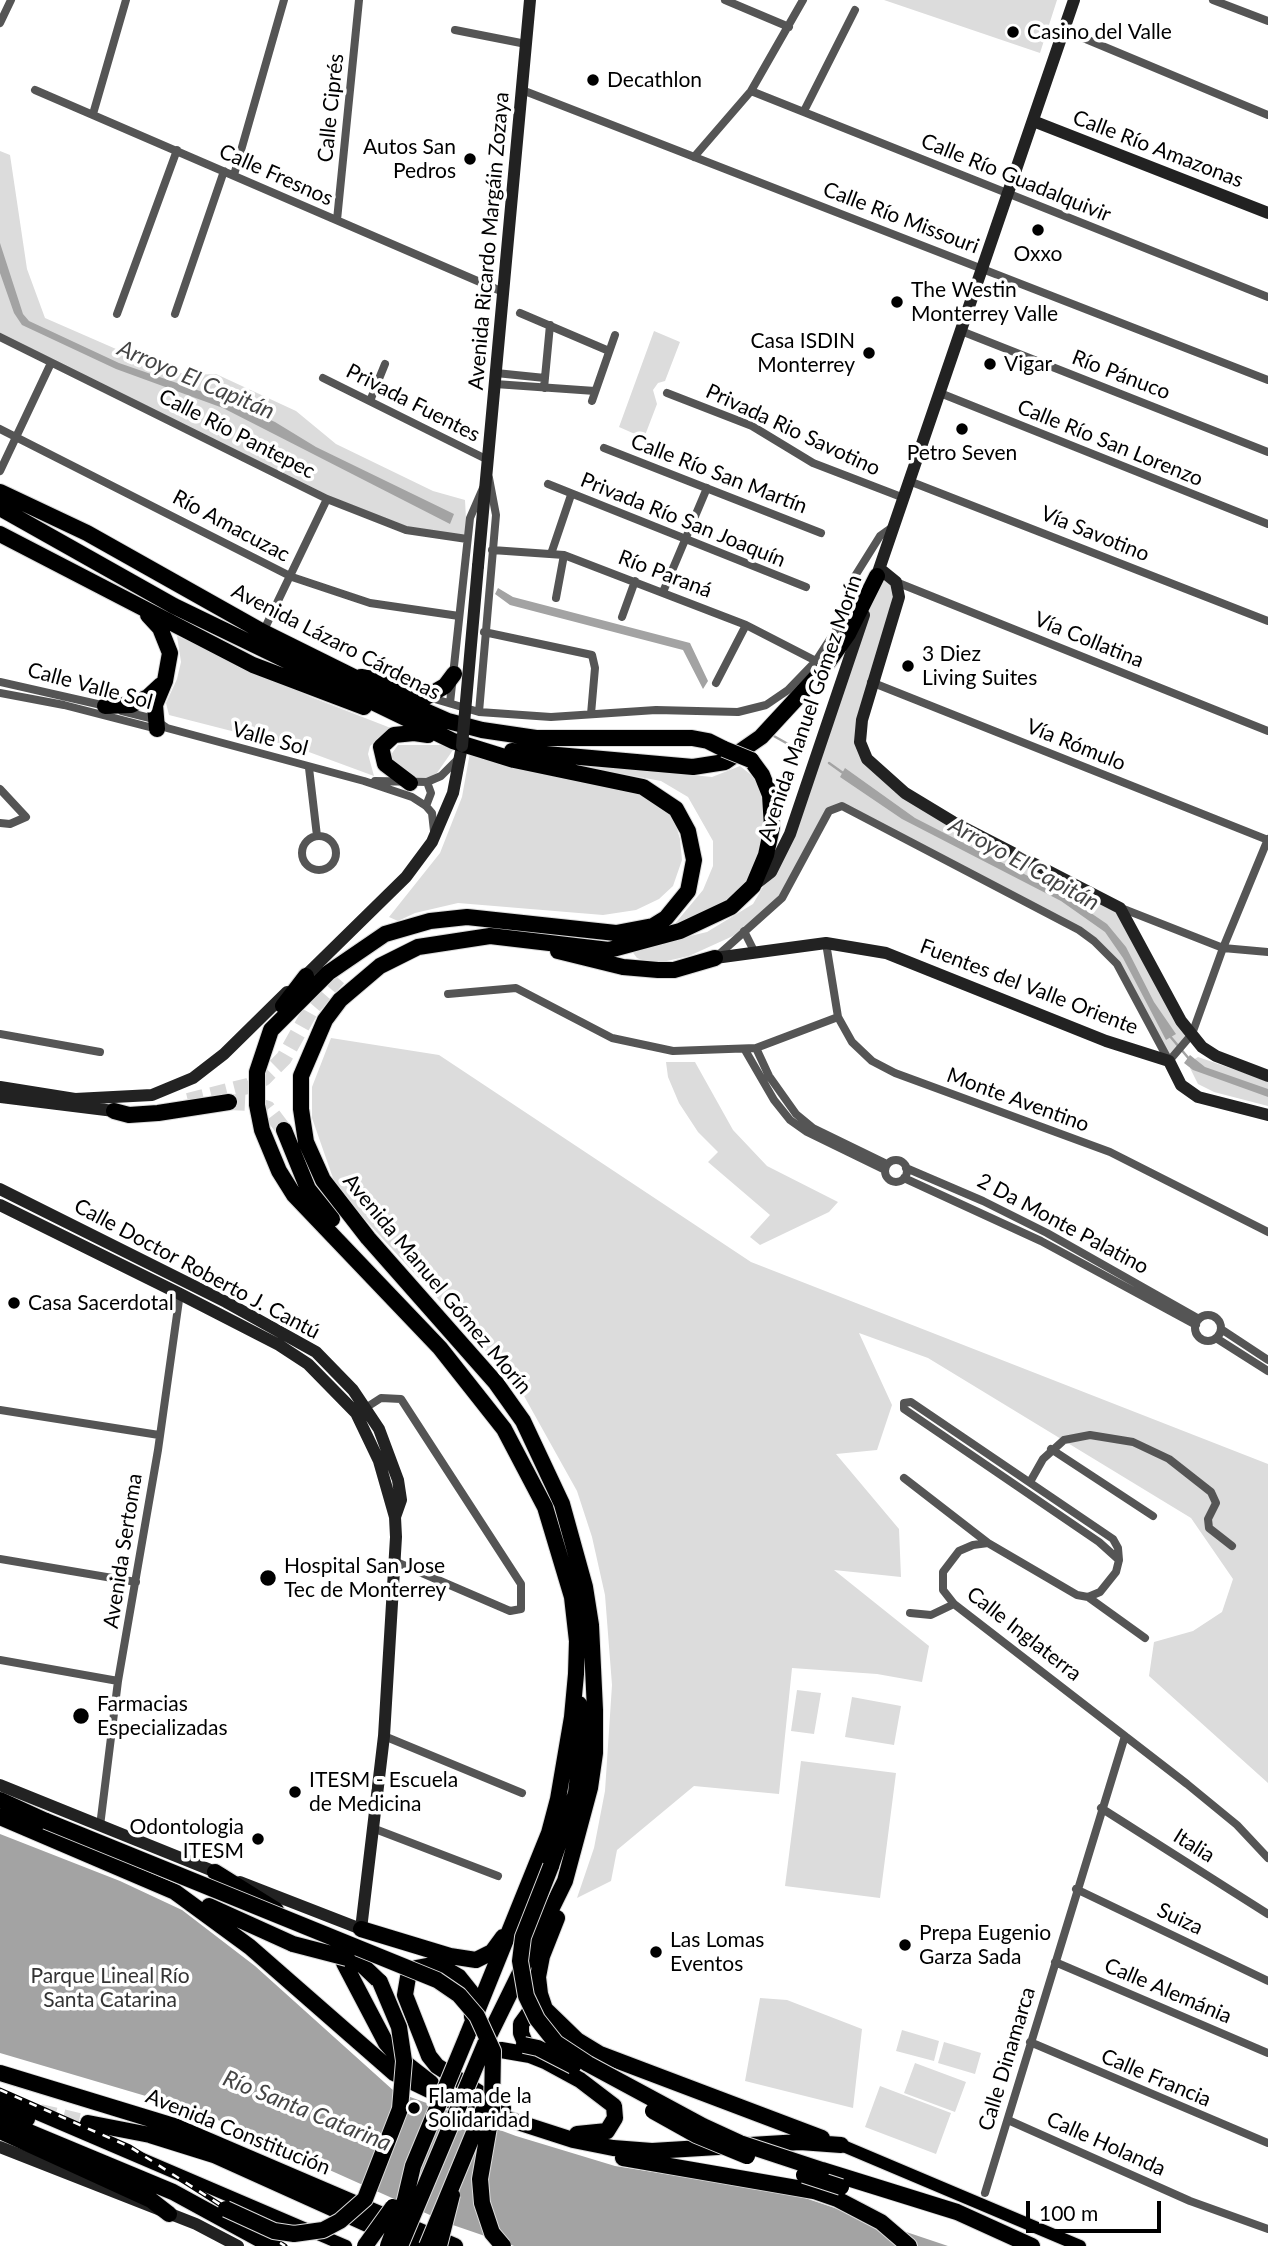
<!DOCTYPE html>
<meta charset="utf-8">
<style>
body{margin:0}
#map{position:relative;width:1268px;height:2246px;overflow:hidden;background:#fff;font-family:Lato,sans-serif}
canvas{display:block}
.scale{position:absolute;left:1026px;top:2201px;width:135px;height:32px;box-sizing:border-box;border:4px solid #000;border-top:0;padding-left:9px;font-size:21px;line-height:24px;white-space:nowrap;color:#000;-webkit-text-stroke:5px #fff;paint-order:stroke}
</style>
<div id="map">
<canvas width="1268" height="2246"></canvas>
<div class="scale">100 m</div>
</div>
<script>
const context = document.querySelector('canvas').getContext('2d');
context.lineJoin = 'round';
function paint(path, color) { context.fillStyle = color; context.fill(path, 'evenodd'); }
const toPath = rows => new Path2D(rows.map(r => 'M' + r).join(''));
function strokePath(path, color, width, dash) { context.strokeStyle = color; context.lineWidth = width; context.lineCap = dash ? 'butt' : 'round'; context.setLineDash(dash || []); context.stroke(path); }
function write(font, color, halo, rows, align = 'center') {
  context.font = font + ' Lato,sans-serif'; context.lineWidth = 7; context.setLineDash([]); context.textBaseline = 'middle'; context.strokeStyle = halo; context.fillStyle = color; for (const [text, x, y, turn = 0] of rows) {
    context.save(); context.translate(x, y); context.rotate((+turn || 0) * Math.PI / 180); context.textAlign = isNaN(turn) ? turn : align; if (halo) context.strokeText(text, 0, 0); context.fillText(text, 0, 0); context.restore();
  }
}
paint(toPath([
 [884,0,1057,0,1040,53],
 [0,151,10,155,27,269,45,318,155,366,189,375,216,374,296,411,336,444,433,491,465,500,467,539,418,533,327,499,0,337],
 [654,331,680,342,665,381,658,383,653,390,657,404,644,438,619,427],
 [880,569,896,582,860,742,905,793,1120,908,1192,1034,1169,1061,1125,980,1094,941,842,806,829,811,791,885,744,931,689,956,662,962,647,962,637,958,631,950,707,932,753,904,782,854],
 [177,636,311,697,401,732,378,739,370,746,368,754,374,776,298,748,169,715,166,703,177,679,181,662],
 [398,745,452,745,453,750,437,773,427,779,414,779,397,771,390,756],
 [471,747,642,786,673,815,680,839,682,860,673,886,659,899,636,910,603,915,458,903,415,913,398,921,389,917,440,853,462,797],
 [546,760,712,777,740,766,755,778,765,801,763,857,737,898,673,926,703,890,713,866,713,841,688,797,661,781],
 [331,1038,439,1055,751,1262,1268,1464,1268,1783,1149,1676,1154,1642,1193,1631,1222,1612,1233,1579,1191,1518,928,1358,859,1333,892,1405,877,1450,836,1454,899,1529,901,1577,834,1570,929,1646,922,1682,877,1674,792,1668,779,1794,694,1786,617,1850,611,1881,577,1898,594,1848,605,1791,612,1685,605,1595,592,1537,577,1491,519,1387,347,1200,334,1181,312,1118,312,1087],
 [1198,1057,1268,1081,1268,1106,1214,1092,1198,1084,1190,1068,1193,1060],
 [666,1062,695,1062,733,1130,767,1166,838,1202,829,1212,760,1245,750,1237,770,1215,708,1162,718,1152,698,1132,679,1103,668,1077],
 [797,1690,821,1693,814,1734,791,1731],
 [852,1697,901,1706,894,1745,845,1737],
 [801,1761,896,1773,880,1898,785,1886],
 [760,1998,787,2000,862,2029,853,2108,745,2081],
 [902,2030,939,2041,934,2061,896,2051],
 [944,2042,981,2053,975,2074,938,2063],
 [915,2063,966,2082,955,2112,904,2093],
 [880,2086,951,2113,936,2154,865,2127]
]), '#dcdcdc');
paint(toPath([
 [0,243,23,314,29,321,119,363,226,400,275,422,316,447,454,514,450,524,223,408,116,369,22,325,14,313,0,273],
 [498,588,513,597,690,643,708,681,703,689,683,650,510,605,495,594],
 [845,768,915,818,1063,894,1107,924,1126,947,1154,1002,1176,1034,1166,1040,1123,958,1105,932,1061,901,902,819,840,777],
 [1190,1055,1205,1067,1268,1089,1268,1097,1193,1070,1184,1063],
 [0,1834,120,1881,182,1910,255,1966,394,2091,516,2136,615,2166,793,2194,948,2246,514,2246,450,2224,200,2112,0,2053]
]), '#a3a3a3');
strokePath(toPath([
 [772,735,804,753],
 [829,763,843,773],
 [1169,1035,1190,1060]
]), '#a3a3a3', 2.5);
strokePath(toPath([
 [188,1101,248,1086,264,1078,284,1058,312,1008,338,978],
 [229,1102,249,1103,268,1109,284,1130],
 [40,2112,88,2123]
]), '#d9d9d9', 16, [16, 8]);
const primary = toPath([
 [0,2098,346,2246],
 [841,2145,1080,2246]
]);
const highway = toPath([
 [0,492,87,533,263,632,396,698,448,721,482,730,536,738,692,738,708,741,724,749],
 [0,508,174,606,453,741,514,760,643,787,676,809,688,831,694,860,688,891,666,918,653,926,616,933,467,917,430,921,385,934,328,973,271,1030,257,1072,257,1105,262,1130,279,1171,294,1195,440,1348,504,1429,545,1507,572,1597,577,1641,576,1674,572,1717,558,1799,549,1833,467,2036],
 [0,534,253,665,364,707],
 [148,615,160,628,170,653,165,681,155,705,157,729],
 [361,677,396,683,426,697,445,686,454,674],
 [105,706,131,705,148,697,161,685],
 [512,751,693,767,725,762,761,737,822,671,848,634,877,576],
 [410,783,385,764,381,747,394,735,414,733,428,735],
 [558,951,623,967,658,970,674,970,715,958],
 [283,1006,306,976],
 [114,1111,129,1115,158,1113,229,1102],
 [284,1130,308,1189,332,1219],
 [0,1800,46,1821],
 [0,1817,175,1892,250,1947,394,2073,452,2101,573,2140,613,2148,652,2151,800,2142,841,2145],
 [551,1866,576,1793,583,1732,579,1704],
 [215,1872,276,1910],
 [209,1906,293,1944],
 [557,1918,542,1956,538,1977,540,1994,545,2009,577,2040,600,2054,822,2138],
 [361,1929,450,1956,476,1960,492,1952,503,1937],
 [347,1958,359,1962,380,1982],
 [344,1963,386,2043,399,2058,431,2083],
 [472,2017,471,1992,459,1977,437,1964,416,1968,408,1977,405,1995,429,2056,437,2066,503,2108],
 [485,2044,565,1881,590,1788,595,1753,595,1710,591,1625,585,1587,562,1504,523,1421,496,1383,368,1238,323,1180,306,1142,301,1109,301,1076,325,1020,340,1000,380,966,418,947,490,936,609,950,680,931,731,907,753,886,766,855,772,827,770,795,762,775,751,760],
 [501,2050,530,2055,545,2061,580,2080,614,2106,615,2118,607,2131,577,2134],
 [530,2055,521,2033,521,2024,529,2013,545,2009],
 [0,2073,177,2127,455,2246],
 [0,2108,27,2119],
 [0,2120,173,2192,272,2246],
 [88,2123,150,2135,214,2155,416,2246],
 [0,2131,151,2200,169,2214],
 [623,2158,814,2191,837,2199,881,2222,909,2246],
 [822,2170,957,2212,1032,2246]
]);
strokePath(primary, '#dbdbdb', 14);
strokePath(highway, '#dbdbdb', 18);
strokePath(toPath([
 [725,0,789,27],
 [1213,0,1268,21],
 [0,23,11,0],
 [455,30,526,44],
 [1064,30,1268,115],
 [35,90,503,292],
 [522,90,1268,380],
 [751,91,1268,297],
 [804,111,855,10],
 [93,114,126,0],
 [694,157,751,91,803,0],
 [234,175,284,0],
 [337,220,359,0],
 [520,313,609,351],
 [117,314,177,150],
 [175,314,224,171],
 [961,331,1268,452],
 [0,337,327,499,406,530,467,539],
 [496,373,545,378],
 [323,378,488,460],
 [495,384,595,391],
 [544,388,550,325],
 [667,393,752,426,813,463,904,498],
 [940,393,1268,524],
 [370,401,385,364],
 [592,401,615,335],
 [0,429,292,577,370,603,459,616],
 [604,448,821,533],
 [0,471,51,363],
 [909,481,1268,621],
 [548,484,806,587],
 [492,550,564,555,746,625,816,661],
 [551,554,571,495],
 [896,582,1268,731],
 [663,592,707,488],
 [556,598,564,555],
 [622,617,635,581],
 [263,632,327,499],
 [484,632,592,655,595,668,591,714],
 [0,682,106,706],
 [871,682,1268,840],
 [716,683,746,625],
 [0,693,64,705,157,729],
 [428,697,479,712,551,717,656,710,738,712,766,705,788,690,816,661,836,630,855,576,880,536,894,526],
 [450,703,470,518,483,488],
 [122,711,154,719,167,728,364,781,412,797,426,806,432,813,434,831],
 [479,712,496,515,489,478],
 [309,768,317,836],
 [375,781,427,782,441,776,458,759],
 [0,789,26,817,10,824,0,823],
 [426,806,431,793,427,782],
 '302 853a17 17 0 1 1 34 0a17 17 0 1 1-34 0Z',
 [1121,908,1223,948,1268,952],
 [744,931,755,953],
 [826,943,838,1017,852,1042,872,1061,895,1073,1110,1152,1268,1232],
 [715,958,782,898,829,811,842,806,1079,930,1094,941,1117,964,1169,1061,1192,1034,1223,948,1268,839],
 [448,994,516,988,612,1038,673,1051,756,1048,838,1017],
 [0,1034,100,1052],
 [756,1048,769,1076,796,1114,813,1128,887,1164],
 [745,1050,774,1100,790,1120,807,1132,885,1170],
 '885 1171a11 11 0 1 1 22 0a11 11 0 1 1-22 0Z',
 [906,1168,983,1201,1047,1233,1199,1319],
 [904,1178,1041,1241,1196,1325],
 '1195 1328a13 13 0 1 1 26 0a13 13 0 1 1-26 0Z',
 [1221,1329,1268,1360],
 [1216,1338,1268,1371],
 [367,1407,381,1398,401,1399,521,1584,521,1609,510,1611,394,1561],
 [0,1410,159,1435],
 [1051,1449,1153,1516],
 [904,1478,988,1543],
 [1030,1482,1043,1459,1064,1440,1090,1435,1133,1442,1169,1459,1211,1492,1216,1503,1208,1519,1209,1528,1232,1546],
 [0,1559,136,1582],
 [1119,1560,1118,1548,1113,1539,911,1402,904,1403,904,1409,1099,1542,1119,1560,1116,1572,1100,1592,1088,1597,1077,1595,988,1543,973,1545,959,1551,943,1572,943,1590,954,1604,1187,1784,1237,1825,1268,1858],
 [1088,1597,1145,1638],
 [910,1613,931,1615,954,1604],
 [0,1660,118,1681],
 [384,1736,522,1793],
 [1101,1808,1268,1914],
 [100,1826,118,1681,158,1450,180,1293],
 [375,1829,498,1876],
 [1076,1889,1268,1981],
 [1055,1962,1268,2053],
 [1030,2042,1268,2143],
 [1008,2120,1190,2201,1268,2229],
 [985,2193,1125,1736]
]), '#555', 8);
strokePath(toPath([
 [1033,121,1268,213],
 [478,566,530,0],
 [880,569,896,582,899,597,862,720,860,742,867,759,905,793,953,822,1120,908,1181,1021,1202,1047,1216,1056,1268,1076],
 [874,584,1074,0],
 [753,886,771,872,790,834,864,615],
 [715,958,826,943,886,953,1106,1041,1169,1061,1181,1085,1198,1097,1268,1115],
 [301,980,406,877,432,842,453,793,462,746],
 [0,1087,75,1099,152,1095,193,1078,224,1054,287,992],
 [0,1097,114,1111],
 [0,1189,226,1302,316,1352,353,1390,379,1429,398,1480,401,1500,395,1517],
 [0,1205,180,1294,279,1345,308,1364,356,1413,379,1461,395,1517,396,1537,384,1736,361,1929,240,1882],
 [0,1785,223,1875],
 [0,2147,196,2224,238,2246]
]), '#222', 12);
strokePath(primary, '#000', 12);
strokePath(highway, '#000', 16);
const rail = toPath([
 [0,2090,130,2147,285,2246]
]);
strokePath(rail, '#000', 5);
strokePath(rail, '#fff', 2.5, [8]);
const primaryBridge = toPath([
 [441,2246,454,2195]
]);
const highwayBridge = toPath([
 [724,749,751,760],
 [46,1821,410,1969,437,1980,459,1995,477,2016,493,2051,492,2110,480,2179,482,2203,492,2233,503,2246],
 [551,1866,523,1937,520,1961,526,1996,537,2019,556,2043,588,2064,703,2126,740,2143,822,2170],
 [293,1944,347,1958],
 [524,2045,538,2048,573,2066],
 [653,2111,696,2135,747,2156],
 [804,2175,841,2187],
 [226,2209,274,2231,294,2234,323,2230,340,2221,365,2199,400,2109,404,2061,399,2027,380,1982],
 [365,2246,393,2207],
 [388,2246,405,2200,413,2166,467,2036],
 [400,2246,485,2044],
 [427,2246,485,2106]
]);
strokePath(primaryBridge, '#dbdbdb', 14, []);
strokePath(highwayBridge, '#dbdbdb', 18, []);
strokePath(toPath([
 [462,746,478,566]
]), '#222', 12);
strokePath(primaryBridge, '#000', 12);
strokePath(highwayBridge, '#000', 16);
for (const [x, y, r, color] of [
 [1013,32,7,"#000"],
 [593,80,7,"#000"],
 [470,159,7,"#000"],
 [1038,230,7,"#000"],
 [897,302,7,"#000"],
 [869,353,7,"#000"],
 [990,364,7,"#000"],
 [962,429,7,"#000"],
 [908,666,7,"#000"],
 [14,1303,7,"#000"],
 [268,1578,9,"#000"],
 [81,1716,9,"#000"],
 [295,1792,7,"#000"],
 [258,1839,7,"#000"],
 [905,1945,7,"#000"],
 [656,1952,7,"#000"],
 [414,2108,7,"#000"]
]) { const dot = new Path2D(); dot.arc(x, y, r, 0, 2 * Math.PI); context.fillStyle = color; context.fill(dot); strokePath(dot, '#fff', 2.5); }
write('21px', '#000', '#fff', [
 ["Casino del Valle",1027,32],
 ["Decathlon",607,80],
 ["Autos San",456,147,"right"],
 ["Pedros",456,171,"right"],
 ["Oxxo",1038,254,"center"],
 ["The Westin",911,290],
 ["Monterrey Valle",911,314],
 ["Casa ISDIN",855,341,"right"],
 ["Monterrey",855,365,"right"],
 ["Vigar",1004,364],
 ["Petro Seven",962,453,"center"],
 ["3 Diez",922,654],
 ["Living Suites",922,678],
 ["Casa Sacerdotal",28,1303],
 ["Hospital San Jose",284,1566],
 ["Tec de Monterrey",284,1590],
 ["Farmacias",97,1704],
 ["Especializadas",97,1728],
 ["ITESM - Escuela",309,1780],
 ["de Medicina",309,1804],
 ["Odontologia",244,1827,"right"],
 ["ITESM",244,1851,"right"],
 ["Prepa Eugenio",919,1933],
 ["Garza Sada",919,1957],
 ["Las Lomas",670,1940],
 ["Eventos",670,1964],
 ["Flama de la",428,2096],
 ["Solidaridad",428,2120]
], 'left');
write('21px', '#000', '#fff', [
 ["Calle Ciprés",331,108,-84],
 ["Calle Río Amazonas",1158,149,21],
 ["Calle Fresnos",276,175,24],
 ["Calle Río Guadalquivir",1016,178,22],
 ["Calle Río Missouri",901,218,21],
 ["Avenida Ricardo Margáin Zozaya",489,241,-85],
 ["Río Pánuco",1121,375,21],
 ["Privada Fuentes",413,403,27],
 ["Privada Rio Savotino",793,430,25],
 ["Calle Río Pantepec",237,434,27],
 ["Calle Río San Lorenzo",1110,443,22],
 ["Calle Río San Martín",719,474,21],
 ["Privada Río San Joaquín",683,520,22],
 ["Río Amacuzac",231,526,28],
 ["Vía Savotino",1095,534,22],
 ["Río Paraná",665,574,21],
 ["Vía Collatina",1089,640,22],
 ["Avenida Lázaro Cárdenas",336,642,27],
 ["Calle Valle Sol",90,686,15],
 ["Avenida Manuel Gómez Morín",810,708,-71],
 ["Valle Sol",270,739,15],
 ["Vía Rómulo",1076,745,22],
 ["Fuentes del Valle Oriente",1029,987,21],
 ["Monte Aventino",1018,1100,20],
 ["2 Da Monte Palatino",1063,1224,28],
 ["Calle Doctor Roberto J. Cantú",197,1269,28],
 ["Avenida Manuel Gómez Morín",437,1284,50],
 ["Avenida Sertoma",123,1551,-81],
 ["Calle Inglaterra",1024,1634,38],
 ["Italia",1194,1846,32],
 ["Suiza",1180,1919,25],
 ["Calle Alemánia",1168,1991,23],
 ["Calle Dinamarca",1007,2059,-73],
 ["Calle Francia",1156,2078,23],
 ["Avenida Constitución",238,2132,22],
 ["Calle Holanda",1106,2144,24]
]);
write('21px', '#333', '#fff', [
 ["Parque Lineal Río",110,1976],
 ["Santa Catarina",110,2000]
]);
write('italic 23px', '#444', '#fff', [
 ["Arroyo El Capitán",196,380,23],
 ["Arroyo El Capitán",1024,864,29],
 ["Río Santa Catarina",307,2111,22]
]);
</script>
